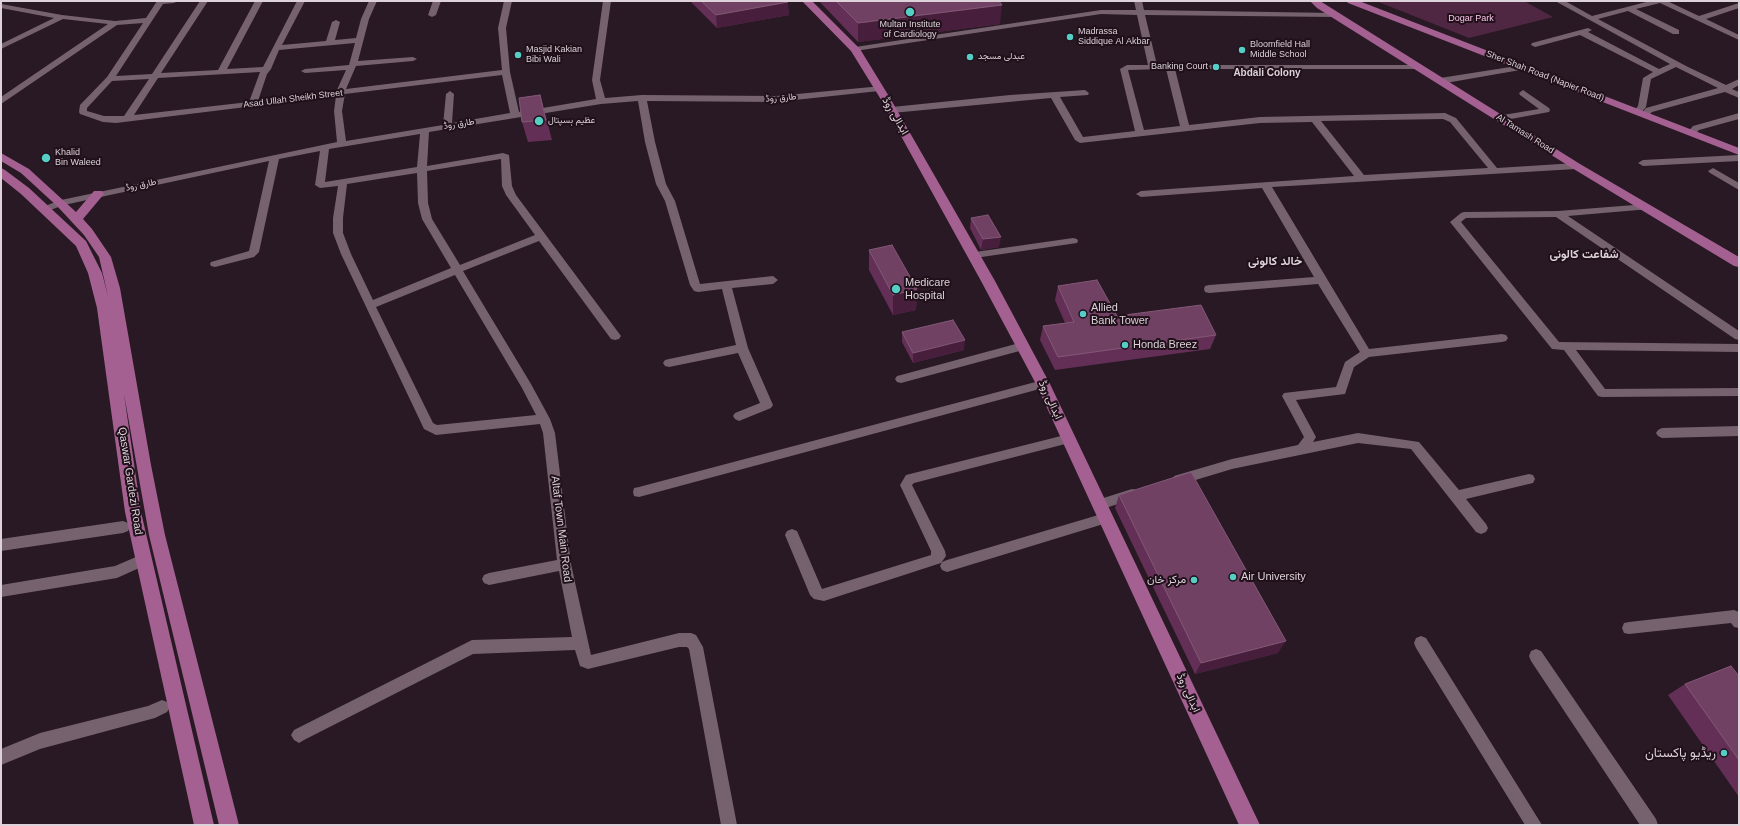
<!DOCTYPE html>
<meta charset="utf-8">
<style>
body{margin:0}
#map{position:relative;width:1740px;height:826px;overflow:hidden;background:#281924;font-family:Helvetica,sans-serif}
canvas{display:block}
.frame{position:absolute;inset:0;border:2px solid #ddd2d9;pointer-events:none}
</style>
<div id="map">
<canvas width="1740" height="826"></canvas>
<div class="frame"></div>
</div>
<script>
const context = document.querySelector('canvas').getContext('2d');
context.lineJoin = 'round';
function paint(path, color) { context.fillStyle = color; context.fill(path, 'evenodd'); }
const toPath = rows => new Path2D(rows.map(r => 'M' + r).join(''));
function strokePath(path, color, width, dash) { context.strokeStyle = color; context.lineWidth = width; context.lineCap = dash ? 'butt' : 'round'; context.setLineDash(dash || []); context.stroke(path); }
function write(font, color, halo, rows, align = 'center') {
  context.font = font + ' Helvetica,Vazirmatn,sans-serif'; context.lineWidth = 4; context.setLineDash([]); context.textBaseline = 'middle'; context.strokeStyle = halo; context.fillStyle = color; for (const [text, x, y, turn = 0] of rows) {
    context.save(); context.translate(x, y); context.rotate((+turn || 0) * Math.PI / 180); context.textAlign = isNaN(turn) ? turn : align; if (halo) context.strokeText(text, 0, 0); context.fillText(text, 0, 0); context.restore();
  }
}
paint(toPath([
 [1376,1,1524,1,1553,17,1469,38]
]), '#4f2743');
paint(toPath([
 [157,1,178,1,174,3,163,4,116,76,152,74,200,1,208,1,161,73,218,70,255,1,263,1,227,69,263,67,297,1,305,1,282,45,326,41,332,22,336,20,340,22,335,40,356,38,361,19,369,1,377,1,369,19,358,61,413,57,417,59,413,61,356,66,346,89,502,70,498,28,504,1,512,1,506,28,510,72,519,112,596,99,592,80,603,1,611,1,600,80,605,98,642,95,776,96,882,86,883,88,879,91,776,102,647,101,655,142,666,184,675,201,700,284,773,276,778,280,773,284,732,288,748,348,773,405,771,408,739,421,735,419,733,416,735,413,760,403,738,353,669,367,665,366,663,363,665,360,669,359,736,345,722,289,698,292,694,291,690,285,665,201,656,184,645,142,638,101,601,104,429,132,427,166,503,153,509,155,512,186,516,195,621,336,619,339,615,340,611,339,539,241,463,271,531,384,550,419,555,433,571,564,591,655,679,633,691,633,696,635,703,647,737,825,721,825,689,649,687,647,679,647,588,669,580,666,575,650,473,654,304,740,299,743,294,740,291,735,294,730,472,640,572,637,559,571,489,585,484,583,482,579,484,575,489,573,557,560,543,433,540,424,436,435,424,429,341,254,333,233,333,218,338,186,320,188,315,185,320,151,279,159,259,252,254,257,215,267,211,266,210,264,211,262,249,251,269,161,110,195,64,205,45,212,42,211,40,209,42,207,61,200,337,142,334,111,336,96,116,123,103,122,80,114,79,112,80,105,107,77,143,23,117,25,1,104,1,97,108,24,63,19,1,49,1,44,54,18,1,8,1,4,62,15,115,21,146,18,157,1],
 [355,43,349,65,305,69,301,71,305,73,346,70,337,90,258,101,267,74,271,69,279,50,355,43],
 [260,72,249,102,134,115,158,78,260,72],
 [502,75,510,113,452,123,454,94,450,91,446,94,443,125,346,141,342,111,345,94,502,75],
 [149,79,124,116,104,116,87,111,87,108,112,81,149,79],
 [420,134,417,167,325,182,329,149,420,134],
 [501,159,502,186,506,195,535,235,460,265,432,219,428,203,427,171,501,159],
 [417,173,418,203,422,219,451,268,373,300,351,254,343,233,343,218,347,184,417,173],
 [455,275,522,388,536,415,437,425,433,423,376,307,455,275],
 [433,1,441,1,436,15,432,17,428,15,433,1],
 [1134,1,1142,1,1144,10,1335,13,1339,15,1335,17,1145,15,1157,65,1417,65,1421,67,1417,69,1175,69,1189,125,1260,117,1445,113,1456,118,1497,168,1576,163,1581,166,1576,169,1272,187,1369,349,1502,334,1506,335,1508,338,1506,341,1502,342,1369,357,1354,367,1345,394,1296,400,1316,437,1313,442,1358,433,1419,442,1459,490,1529,474,1533,475,1535,479,1533,483,1466,499,1486,524,1488,528,1486,532,1481,534,1476,532,1411,449,1358,443,1232,469,1179,485,1174,484,1173,480,1174,476,1232,459,1298,445,1304,437,1282,396,1284,393,1336,387,1345,362,1360,352,1318,284,1209,293,1205,292,1204,289,1205,286,1209,285,1314,277,1262,188,1141,197,1136,194,1141,191,1354,176,1312,122,1260,123,1080,143,1075,140,1051,98,892,113,888,110,892,107,1010,95,1085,90,1089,93,1088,95,1060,97,1083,137,1135,131,1120,69,1127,65,1148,65,1137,15,1101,14,855,51,851,49,855,47,1101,10,1136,10,1134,1],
 [1166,69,1180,126,1144,130,1128,70,1166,69],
 [1443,119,1450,122,1488,168,1364,175,1321,121,1443,119],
 [1555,1,1565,1,1592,16,1650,1,1667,1,1699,16,1739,3,1739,8,1706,19,1739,35,1739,40,1660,3,1636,9,1679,30,1679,34,1673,34,1628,11,1598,19,1688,67,1726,85,1739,79,1739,85,1732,89,1739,92,1739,98,1725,92,1652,112,1648,116,1642,116,1641,114,1646,108,1718,88,1676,67,1651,79,1646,107,1640,114,1634,114,1633,112,1638,106,1643,78,1653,72,1580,35,1535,47,1531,45,1532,43,1588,28,1592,30,1588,32,1659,69,1670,64,1555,1],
 [1523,65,1527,67,1526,69,1440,84,1436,81,1440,78,1523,65],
 [1523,90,1549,108,1550,110,1549,112,1500,121,1497,120,1496,118,1497,116,1539,109,1520,95,1519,93,1523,90],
 [1739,113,1739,119,1699,130,1694,135,1691,136,1687,133,1693,126,1739,113],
 [1739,155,1739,161,1643,166,1638,163,1643,160,1739,155],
 [1713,168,1739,183,1739,190,1710,173,1708,171,1713,168],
 [1647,204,1652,207,1650,209,1568,216,1739,331,1739,340,1735,339,1556,217,1466,218,1461,222,1559,342,1739,344,1739,352,1576,350,1605,389,1739,388,1739,396,1602,397,1598,396,1564,350,1552,349,1450,222,1461,213,1464,212,1558,211,1647,204],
 [1073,238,1077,239,1078,241,1077,243,975,258,970,255,975,252,1073,238],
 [1023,342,1027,343,1029,346,1027,349,901,383,897,382,895,379,897,376,901,375,1023,342],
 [1043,380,1047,381,1049,384,1047,387,639,497,634,496,633,492,634,488,639,487,1043,380],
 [1739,426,1739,436,1662,438,1658,436,1656,433,1658,430,1662,428,1739,426],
 [1069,434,1073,436,1075,439,1073,442,914,483,912,485,945,551,946,556,941,563,824,601,814,599,810,595,785,535,787,531,792,529,797,531,822,589,931,555,931,551,900,485,906,475,1069,434],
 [1132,489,1137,490,1138,494,1137,498,1099,510,1094,509,1092,505,1094,501,1132,489],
 [1105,513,1110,514,1112,518,1110,522,947,572,942,570,940,566,942,562,947,560,1105,513],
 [123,521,128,523,130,527,128,531,123,533,1,551,1,539,123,521],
 [143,554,148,556,150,560,148,564,117,578,1,597,1,585,115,566,143,554],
 [1734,610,1739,612,1739,628,1734,627,1731,623,1629,634,1624,633,1622,628,1624,623,1629,622,1734,610],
 [1421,636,1426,638,1542,825,1525,825,1416,648,1414,643,1416,638,1421,636],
 [1536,649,1541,651,1656,819,1658,825,1640,825,1531,661,1529,656,1531,651,1536,649],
 [162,700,167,702,170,707,167,712,155,718,40,749,1,765,1,749,40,733,148,706,162,700]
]), '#75626e');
paint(toPath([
 [802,1,812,1,860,49,890,98,995,281,1050,384,1260,825,1239,825,1036,384,981,281,880,98,851,51,802,1],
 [1310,1,1320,1,1580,164,1739,257,1739,267,1734,266,1572,168,1317,8,1310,1],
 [1346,1,1359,1,1739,148,1739,155,1348,3,1346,1],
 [1,153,29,169,76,212,94,191,102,191,104,194,83,219,92,229,111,257,120,288,151,465,165,535,239,825,219,825,149,535,124,394,141,512,214,825,194,825,125,512,97,308,88,273,76,246,21,194,1,178,1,168,5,170,29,188,86,241,102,273,108,296,99,257,84,235,57,206,21,173,1,161,1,153]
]), '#a36090');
paint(toPath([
 [690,1,787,1,789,15,717,28],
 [819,1,999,1,1000,24,858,42],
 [540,95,552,140,528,142,522,122],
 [971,218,999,247,981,250,970,228],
 [869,250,917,289,916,310,893,315,869,270],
 [1058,286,1117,316,1216,335,1210,349,1055,370,1040,340,1043,326,1065,323,1055,300],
 [902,332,964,350,913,363,902,342],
 [1119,495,1278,653,1195,674,1115,508],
 [1739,676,1739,797,1668,695,1685,684]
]), '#642f56');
paint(toPath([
 [788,2,789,15,717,28,716,15],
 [1002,5,1000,24,858,42,858,23],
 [1001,237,999,247,981,250,983,239],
 [917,289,916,310,893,315,893,295],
 [965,340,964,350,913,363,913,353],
 [1286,641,1278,653,1195,674,1201,663]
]), '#471f3c');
const building = toPath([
 [701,1,787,1,788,2,716,15,701,1],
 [836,1,999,1,1002,5,858,23,836,1],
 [540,95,546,120,522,122,519,98,540,95],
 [988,215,1001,237,983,239,971,218,988,215],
 [892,245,917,289,893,295,869,250,892,245],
 [1097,280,1117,316,1201,305,1216,335,1058,357,1043,326,1074,322,1058,286,1097,280],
 [953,320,965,340,913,353,902,332,953,320],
 [1191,472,1286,641,1201,663,1119,495,1191,472],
 [1731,666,1739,676,1739,760,1685,684,1731,666]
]);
paint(building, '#714164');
strokePath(building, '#825876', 1);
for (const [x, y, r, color] of [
 [910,12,5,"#55cec6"],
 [1070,37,4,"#55cec6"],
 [1242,50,4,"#55cec6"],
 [518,55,4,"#55cec6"],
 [970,57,4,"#55cec6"],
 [1216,67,4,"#55cec6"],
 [539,121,5,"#55cec6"],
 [46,158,5,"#55cec6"],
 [896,289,5,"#55cec6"],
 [1083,314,4,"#55cec6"],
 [1125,345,4,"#55cec6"],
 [1233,577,4,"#55cec6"],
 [1194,580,4,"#55cec6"],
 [1724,753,4,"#55cec6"]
]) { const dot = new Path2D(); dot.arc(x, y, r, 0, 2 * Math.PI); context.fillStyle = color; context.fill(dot); strokePath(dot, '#1f101a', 1.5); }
write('9px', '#f9c3e6', '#1f101a', [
 ["Dogar Park",1471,19]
]);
write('9px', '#ddd2d9', '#1f101a', [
 ["Multan Institute",910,25,"center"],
 ["of Cardiology",910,35,"center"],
 ["Madrassa",1078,32],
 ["Siddique Al Akbar",1078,42],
 ["Bloomfield Hall",1250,45],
 ["Middle School",1250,55],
 ["Masjid Kakian",526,50],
 ["Bibi Wali",526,60],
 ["عبدلی مسجد",978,57],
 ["Banking Court",1208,67,"right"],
 ["عظیم ہسپتال",548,121],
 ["Khalid",55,153],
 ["Bin Waleed",55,163]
], 'left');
write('9px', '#ddd2d9', '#1f101a', [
 ["Sher Shah Road (Napier Road)",1545,76,21],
 ["طارق روڈ",781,98,-5],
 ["Asad Ullah Sheikh Street",293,99,-7],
 ["طارق روڈ",459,124,-9],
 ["Al Tamash Road",1525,134,32],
 ["طارق روڈ",141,185,-12]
]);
write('bold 10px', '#ddd2d9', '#1f101a', [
 ["Abdali Colony",1267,73]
]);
write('11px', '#ddd2d9', '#1f101a', [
 ["ابدالی روڈ",895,116,60],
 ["ابدالی روڈ",1050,400,65],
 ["Qaswar Gardezi Road",130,481,81],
 ["Altaf Town Main Road",561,529,83],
 ["ابدالی روڈ",1188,693,65]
]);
write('11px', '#ddd2d9', '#1f101a', [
 ["Medicare",905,283],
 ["Hospital",905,296],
 ["Allied",1091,308],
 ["Bank Tower",1091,321],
 ["Honda Breez",1133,345],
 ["Air University",1241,577],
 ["مرکز خان",1186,580,"right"]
], 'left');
write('bold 12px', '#ddd2d9', '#1f101a', [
 ["شفاعت کالونی",1584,255],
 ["خالد کالونی",1275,262]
]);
write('13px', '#ddd2d9', '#1f101a', [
 ["ریڈیو پاکستان",1716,753]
], 'right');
</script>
